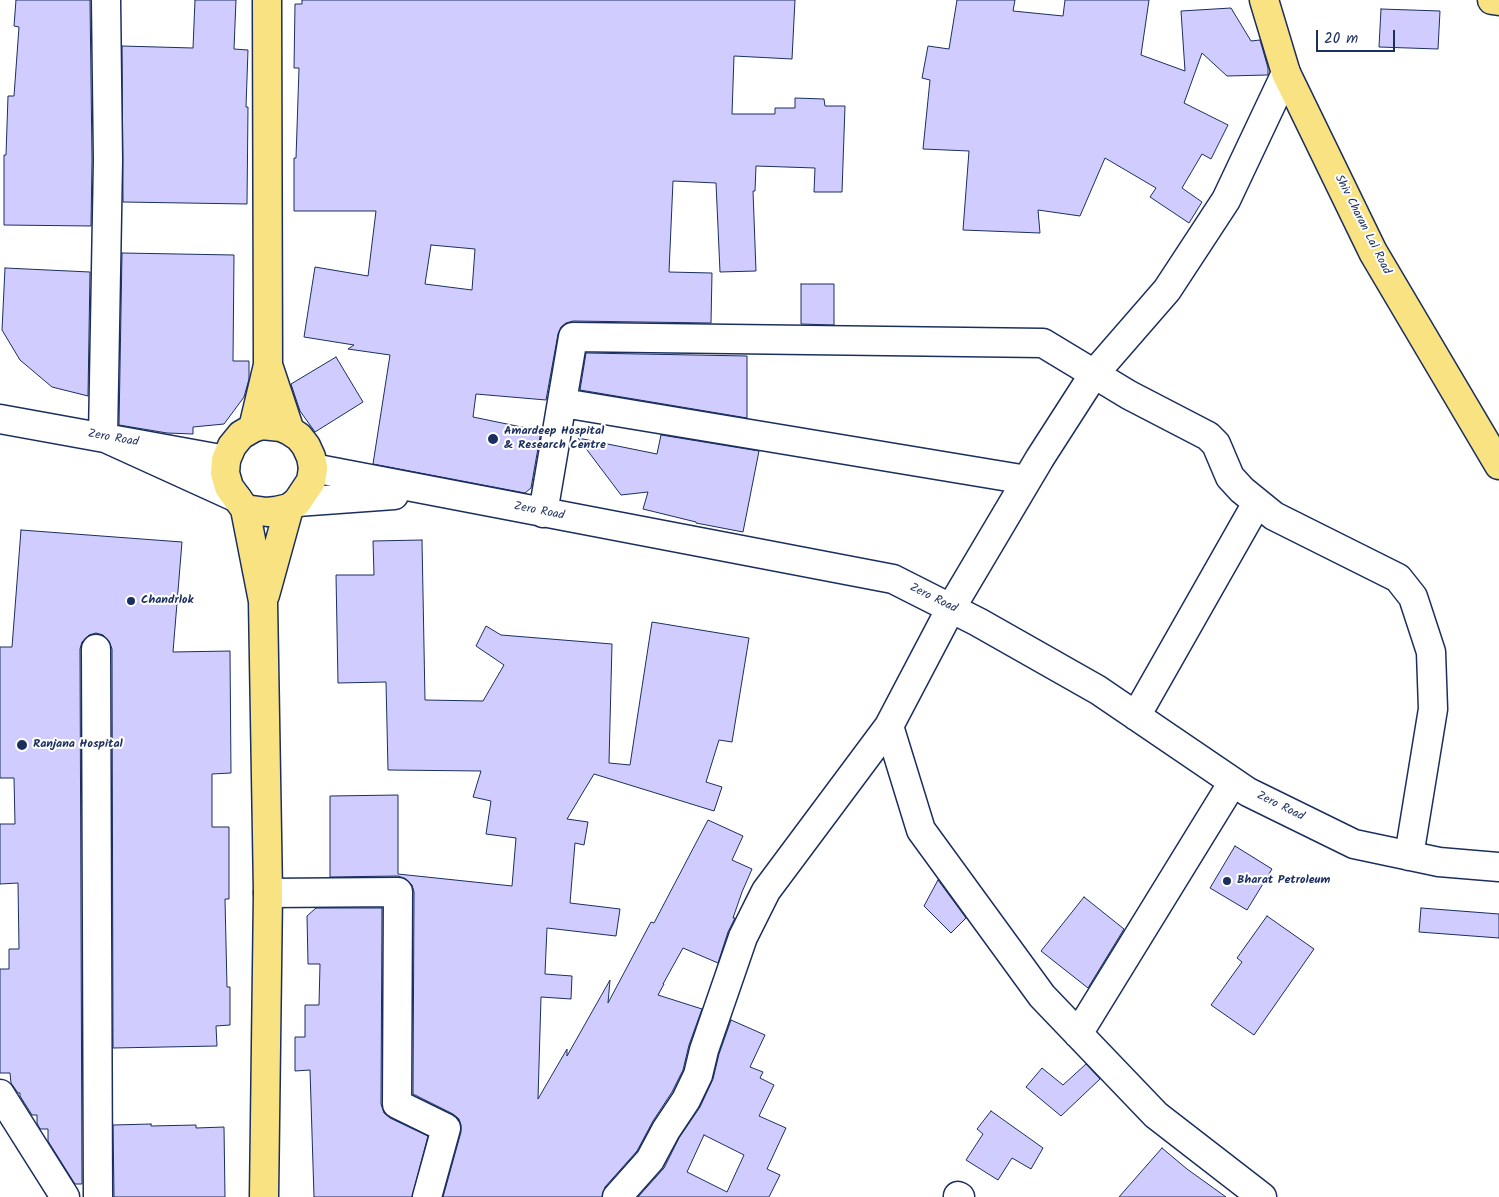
<!DOCTYPE html>
<style>
body{margin:0}
#map{position:relative;width:1499px;height:1197px;overflow:hidden;background:#fff;font-family:Kalam,sans-serif}
canvas{display:block}
.scale{position:absolute;left:1316px;top:30px;width:79px;height:22px;box-sizing:border-box;border:2px solid #1b2f5e;border-top:0;padding-left:6px;font-size:15px;line-height:18px;white-space:nowrap;color:#1b2f5e;-webkit-text-stroke:4px #fff;paint-order:stroke}
</style>
<div id="map">
<canvas width="1499" height="1197"></canvas>
<div class="scale">20 m</div>
</div>
<script>
const context = document.querySelector('canvas').getContext('2d');
context.lineJoin = 'round';
function paint(path, color) { context.fillStyle = color; context.fill(path, 'evenodd'); }
const toPath = rows => new Path2D(rows.map(r => 'M' + r).join(''));
function strokePath(path, color, width, dash) { context.strokeStyle = color; context.lineWidth = width; context.lineCap = dash ? 'butt' : 'round'; context.setLineDash(dash || []); context.stroke(path); }
function write(font, color, halo, rows, align = 'center') {
  context.font = font + ' Kalam,sans-serif'; context.lineWidth = 4; context.setLineDash([]); context.textBaseline = 'middle'; context.strokeStyle = halo; context.fillStyle = color; for (const [text, x, y, turn = 0] of rows) {
    context.save(); context.translate(x, y); context.rotate((+turn || 0) * Math.PI / 180); context.textAlign = isNaN(turn) ? turn : align; if (halo) context.strokeText(text, 0, 0); context.fillText(text, 0, 0); context.restore();
  }
}
const building = toPath([
 [16,0,90,0,92,160,91,226,4,225,4,155,6,155,8,96,14,96,19,27,14,26,16,0],
 [195,0,236,0,234,49,248,50,246,107,248,107,247,204,123,202,122,46,193,48,195,0],
 [302,0,795,0,792,59,734,56,732,114,775,114,775,108,795,108,795,98,824,99,825,106,845,106,842,192,814,192,815,168,756,166,755,191,753,191,756,271,720,272,716,183,673,181,669,272,712,273,711,323,573,321,566,323,561,327,558,334,546,400,476,394,473,417,541,431,531,488,525,493,373,464,390,355,348,349,354,345,304,337,315,267,368,276,376,211,294,211,294,158,296,158,299,68,294,68,295,4,302,4,302,0],
 [431,245,475,249,472,290,425,284,431,245],
 [957,0,1015,0,1013,11,1063,16,1065,0,1149,0,1141,55,1185,71,1181,11,1231,8,1251,41,1260,40,1268,68,1268,75,1227,76,1202,53,1184,103,1228,125,1211,159,1202,154,1182,188,1202,202,1189,223,1150,197,1156,188,1105,158,1080,216,1038,210,1040,233,963,230,969,151,923,149,930,80,922,78,928,46,949,49,957,0],
 [1381,9,1440,11,1438,49,1379,47,1381,9],
 [122,253,234,255,233,361,249,361,249,379,244,397,224,424,193,427,193,434,167,433,119,425,122,253],
 [5,268,90,272,88,396,52,387,20,360,2,330,5,268],
 [801,284,834,284,834,325,801,324,801,284],
 [586,353,747,356,747,418,580,390,586,353],
 [336,357,363,402,315,432,300,411,291,384,336,357],
 [661,435,759,451,743,532,696,523,696,522,643,509,648,492,621,495,578,438,657,454,661,435],
 [21,530,182,542,173,652,230,651,231,773,212,774,212,827,229,827,229,899,225,899,227,987,230,987,230,1025,216,1026,217,1046,113,1048,112,649,109,641,103,635,96,633,89,635,82,642,80,649,82,1184,75,1184,48,1141,48,1129,40,1129,37,1123,37,1115,32,1115,20,1096,20,1093,18,1093,11,1083,10,1073,0,1073,0,969,9,969,9,949,19,949,18,883,0,884,0,824,15,824,14,778,0,778,0,647,12,647,21,530],
 [422,540,425,700,483,701,504,665,476,646,486,626,501,635,612,644,609,763,630,765,652,622,749,638,732,742,719,740,706,782,722,787,714,811,594,774,567,819,588,822,584,845,575,843,570,903,620,909,616,936,547,928,545,974,572,976,571,999,541,997,538,1099,567,1049,567,1056,610,980,608,1003,651,922,654,923,708,820,743,836,732,860,752,869,742,892,733,918,735,918,728,932,718,963,683,948,663,984,664,984,658,995,702,1009,689,1045,683,1070,672,1092,653,1121,637,1151,605,1187,602,1197,443,1197,461,1132,461,1125,459,1119,453,1114,413,1094,414,892,412,885,406,879,398,876,330,877,330,796,398,795,398,874,512,886,516,838,486,834,491,801,473,797,481,771,388,770,386,682,338,683,336,575,374,575,373,541,422,540],
 [1235,846,1272,869,1247,910,1210,888,1235,846],
 [938,880,966,918,951,933,924,906,938,880],
 [1084,897,1124,929,1088,988,1041,951,1084,897],
 [316,908,382,908,381,1104,384,1113,390,1118,428,1136,412,1197,314,1197,310,1070,295,1071,295,1037,305,1037,305,1005,319,1005,320,964,308,964,307,916,316,908],
 [1421,908,1499,914,1499,938,1419,932,1421,908],
 [1267,916,1314,949,1254,1035,1211,1005,1242,962,1237,958,1267,916],
 [731,1020,765,1035,750,1067,763,1072,760,1078,774,1085,759,1116,786,1128,767,1169,780,1175,769,1197,638,1197,664,1168,679,1138,700,1107,713,1079,719,1054,731,1020],
 [704,1135,744,1155,727,1192,687,1172,704,1135],
 [1086,1064,1100,1079,1061,1116,1026,1087,1042,1068,1063,1085,1086,1064],
 [991,1111,1043,1148,1031,1169,1012,1158,998,1180,966,1160,983,1134,977,1129,991,1111],
 [151,1124,151,1126,196,1125,196,1128,224,1127,225,1197,114,1197,113,1125,151,1124],
 [1162,1148,1187,1169,1226,1197,1119,1197,1162,1148]
]);
paint(building, '#d0ccfe');
strokePath(building, '#1b2f5e', 1);
const minor = toPath([
 [106,0,108,160,103,437,237,498],
 [563,403,1027,480],
 [0,419,226,460],
 [313,468,893,579,978,622,1098,690,1248,792,1354,844,1439,862,1499,867],
 [297,502,394,495],
 [543,513,573,337,1043,343,1129,395,1208,436,1216,444,1230,477,1242,490,1274,516,1398,578,1413,597,1431,652,1433,709,1409,856],
 [96,649,98,1197],
 [1136,716,1257,503],
 [889,726,921,830,1042,996,1156,1115,1262,1197],
 [268,893,398,892,397,1104,446,1128,427,1197],
 [1078,1034,1233,782],
 [0,1094,65,1197],
 [958,1196,960,1197],
 [617,1197,650,1160,666,1130,686,1100,698,1075,704,1050,743,937,766,891,889,726,951,608,1040,458,1094,374,1167,290,1226,200,1286,73]
]);
const major = toPath([
 [1264,0,1286,73,1373,252,1499,465],
 [1492,0,1499,1],
 [268,365,290,431],
 [262,425,281,427,290,431,299,437,306,446,311,457,313,468,311,481,297,502,289,508,276,511,267,512,245,509,229,487,225,473,226,460,232,446,241,435,253,428,262,425],
 [253,428,268,365,267,0],
 [245,509,263,601,268,893,264,1197],
 [265,595,289,508]
]);
strokePath(minor, '#1b2f5e', 31);
strokePath(major, '#1b2f5e', 31);
strokePath(minor, '#fff', 28);
strokePath(major, '#f8e281', 28);
for (const [x, y, r, color] of [
 [493,439,6,"#1b2f5e"],
 [131,601,5,"#1b2f5e"],
 [22,745,6,"#1b2f5e"],
 [1227,881,5,"#1b2f5e"]
]) { const dot = new Path2D(); dot.arc(x, y, r, 0, 2 * Math.PI); context.fillStyle = color; context.fill(dot); strokePath(dot, '#fff', 2); }
write('12px', '#1b2f5e', '#fff', [
 ["Shiv Charan Lal Road",1362,225,63],
 ["Zero Road",113,439,10],
 ["Zero Road",539,512,11],
 ["Zero Road",933,599,26],
 ["Zero Road",1280,807,26]
]);
write('bold 12px', '#1b2f5e', '#fff', [
 ["Amardeep Hospital",504,432],
 ["& Research Centre",504,446],
 ["Chandrlok",141,601],
 ["Ranjana Hospital",33,745],
 ["Bharat Petroleum",1237,881]
], 'left');
</script>
